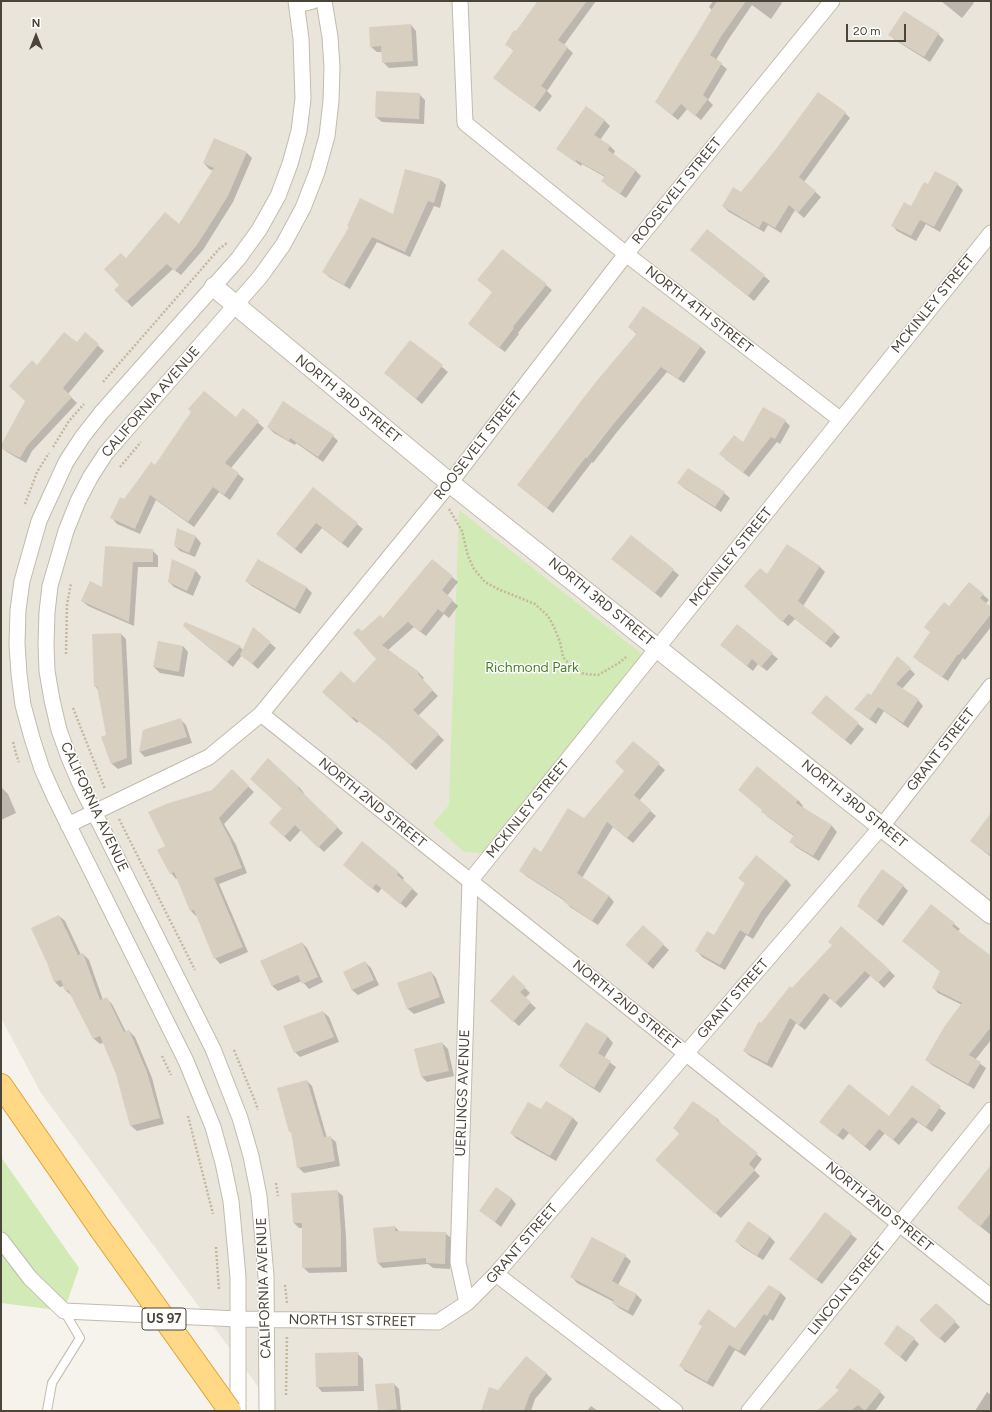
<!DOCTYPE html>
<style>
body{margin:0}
#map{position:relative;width:992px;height:1412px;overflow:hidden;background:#f6f3ec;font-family:Figtree,sans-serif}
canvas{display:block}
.frame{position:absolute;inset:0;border:2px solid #4b4439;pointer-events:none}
.north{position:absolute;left:16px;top:16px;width:40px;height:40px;-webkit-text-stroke:3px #fff;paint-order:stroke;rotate:0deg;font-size:11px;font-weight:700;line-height:16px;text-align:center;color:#4b4439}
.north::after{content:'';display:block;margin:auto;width:14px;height:18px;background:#4b4439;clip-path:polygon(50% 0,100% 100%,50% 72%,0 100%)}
.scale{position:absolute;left:846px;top:24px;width:60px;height:18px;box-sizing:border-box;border:2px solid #4b4439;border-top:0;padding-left:5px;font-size:12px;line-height:14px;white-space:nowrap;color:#4b4439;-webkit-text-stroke:3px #fff;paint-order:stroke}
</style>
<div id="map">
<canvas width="992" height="1412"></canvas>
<div class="frame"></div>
<div class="north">N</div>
<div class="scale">20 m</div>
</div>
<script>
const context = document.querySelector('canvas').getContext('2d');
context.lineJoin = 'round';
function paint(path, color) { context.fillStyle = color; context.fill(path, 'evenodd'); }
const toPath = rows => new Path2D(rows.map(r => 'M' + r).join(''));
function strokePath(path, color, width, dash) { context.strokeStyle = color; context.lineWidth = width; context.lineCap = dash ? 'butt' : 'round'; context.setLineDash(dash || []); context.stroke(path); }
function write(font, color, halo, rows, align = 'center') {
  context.font = font + ' Figtree,sans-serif'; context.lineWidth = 3; context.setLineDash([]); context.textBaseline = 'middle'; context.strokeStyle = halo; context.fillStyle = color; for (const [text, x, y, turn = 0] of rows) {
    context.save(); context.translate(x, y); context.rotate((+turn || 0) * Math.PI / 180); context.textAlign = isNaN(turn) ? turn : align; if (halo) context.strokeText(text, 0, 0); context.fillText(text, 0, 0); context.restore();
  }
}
paint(toPath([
 [1,1,991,1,991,1411,276,1411,41,1093,1,1018]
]), '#eae5da');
paint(toPath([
 [459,510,643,655,482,853,464,852,433,824,449,805],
 [1,1157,79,1268,64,1311,1,1303]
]), '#d2eab5');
paint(toPath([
 [538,1,596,1,564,45,573,53,547,91,552,96,540,112,500,83,495,78,514,51,506,44,516,32],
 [713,1,780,1,782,3,771,19,752,5,728,40,716,60,727,69,708,100,713,105,701,120,687,109,678,120,662,107,712,10,709,7],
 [941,1,972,1,974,3,962,18],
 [411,25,416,31,418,66,389,68,383,62,383,52,377,52,371,47],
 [938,34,944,40,930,62,895,40,890,35],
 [419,94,425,100,424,124,382,122,376,117],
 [845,113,850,118,804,182,821,197,804,218,795,210,781,233,768,225,764,232,729,212,723,206],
 [604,120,610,126,600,140,610,146,615,151,613,155,636,171,641,176,626,198,608,186,603,181,605,177,582,164,581,166,558,148],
 [215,139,247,153,252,158,233,202,203,250,181,275,173,269,132,307,116,290,121,285,126,259,180,225,214,171,209,169,204,163],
 [441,180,446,185,440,208,434,206,410,257,377,242,350,289,329,277,324,272,394,215],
 [957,184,963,190,940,232,926,224,916,241,897,231,892,225,912,207,928,185],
 [707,230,770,281,754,301,697,255],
 [502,250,552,290,518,333,519,334,505,352,475,329,493,293],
 [629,327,701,347,706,352,684,383,667,372,617,432,593,463,592,462,553,513,518,485,637,334],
 [85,334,104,351,68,394,77,403,32,451,26,463,7,452,1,447,26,401,37,366,77,344],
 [410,341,448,372,422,404,385,373],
 [243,410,264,428,231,468,244,479,230,500,219,492,194,527,156,500,140,534,117,524,112,518,124,500,155,466,192,412,236,418],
 [785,421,790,426,780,444,777,442,749,477,725,459,743,444],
 [268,427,333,436,338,441,323,462,296,443,295,445,274,433],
 [679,483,724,493,730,498,721,512,684,488],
 [313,488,363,529,348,548,322,528,301,554,283,539],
 [178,530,196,537,201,543,195,557,180,551,175,546],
 [631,536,679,575,661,598,613,559],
 [787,546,820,567,825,572,803,606,840,637,831,648,795,619,788,626,750,591,767,576],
 [106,547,152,550,158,556,158,567,138,567,134,626,88,606,82,601,103,588],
 [258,560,307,588,312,593,300,614,252,586,246,581],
 [432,560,458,582,447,596,458,606,449,618,444,614,426,636,414,627,388,650,419,673,424,678,422,680,438,696,418,716,444,740,416,770,387,743,359,721,357,723,329,697,354,684,378,659,362,632,384,620],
 [172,561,196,571,201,577,193,596,174,587,169,582],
 [970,583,989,600,985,604,991,609,991,627,965,660,963,658,948,681,920,662,914,657,931,633,925,627,949,608],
 [189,631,240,647,243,650,270,643,276,648,258,669,242,655,233,667],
 [121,634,126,639,132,764,118,769,112,764,103,737,107,736,98,690,95,686],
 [183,646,188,652,184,677,160,673,154,667],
 [727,650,772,654,778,659,767,671,758,664,753,671],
 [910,669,915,674,902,689,918,700,923,706,908,728,884,711,876,724,855,709],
 [826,697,864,729,851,745,818,718],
 [180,719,186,725,192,743,145,757,140,752,143,731],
 [633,742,665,770,639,801,656,816,633,843,613,827,582,878,609,896,614,902,598,925,570,907,565,901,526,876,520,870,584,819,625,771],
 [232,771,254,792,224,824,236,845,247,873,219,884,248,952,220,964,215,958,197,916,196,916,191,911,178,878,176,879,171,873,166,847,213,791],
 [256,784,299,787,304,793,303,794,343,833,324,852,301,830,290,842,270,823,283,809],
 [2,788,8,794,16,813,1,820,1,789],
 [798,800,803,806,802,808,832,826,837,832,819,861,796,847,791,842,794,836,768,817,762,811],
 [991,815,991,857,971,841],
 [362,843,399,873,404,878,403,880,418,894,406,908,382,888,378,893,350,870],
 [739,878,786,879,791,885,766,918,753,939,746,935,725,970,702,957,697,951,714,936,746,884],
 [903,886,908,891,883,926,864,911],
 [59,916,65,921,81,955,83,954,89,960,103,1000,106,998,112,1004,126,1032,129,1031,135,1037,152,1078,164,1124,137,1131,131,1126,117,1073,104,1042,100,1044,94,1039,72,996,66,991,64,986,60,987,55,982],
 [954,924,960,929,958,931,991,958,991,1040,975,1060,986,1068,974,1089,932,1065,926,1060,962,1005,938,993,933,987,941,972,903,941],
 [643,927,669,950,653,969,632,950],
 [302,943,307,948,323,982,309,989,302,981,278,991,272,986,261,961],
 [833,946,889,970,895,976,884,988,871,975,841,1008,830,998,805,1030,796,1023,772,1068,750,1056,744,1051,762,1024],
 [365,962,371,968,379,985,358,995,352,990,344,972],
 [431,972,436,978,445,1003,414,1014,408,1009,399,984],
 [525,988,530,993,525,998,536,1008,519,1026,497,1006],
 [323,1012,329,1017,339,1042,300,1057,295,1052],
 [587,1024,608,1037,613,1043,604,1058,616,1067,600,1093,566,1071,560,1065],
 [442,1043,448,1049,454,1076,427,1082,422,1077,415,1049],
 [307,1081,312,1086,327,1138,330,1137,336,1142,340,1166,304,1173,298,1167,292,1133,290,1131],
 [912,1087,946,1113,932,1132,918,1122,899,1145,885,1133,870,1151,849,1133,843,1140,826,1127,889,1118],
 [693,1102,718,1119,722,1126,762,1159,754,1170,760,1176,721,1218,662,1165,680,1134,674,1128],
 [542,1111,573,1118,578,1123,556,1161,517,1139,511,1133],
 [991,1182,991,1235,963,1213],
 [337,1191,343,1196,346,1237,347,1272,309,1273,303,1267,303,1228,299,1228,294,1223],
 [511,1198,516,1204,501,1227,480,1210],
 [825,1214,857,1239,822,1284,796,1264],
 [395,1227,400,1232,445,1233,451,1238,450,1269,433,1268,428,1264,383,1268,378,1263],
 [769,1236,775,1242,763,1260,742,1247,736,1241],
 [625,1256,631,1261,618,1285,636,1294,642,1300,633,1316,619,1308,613,1303,614,1302,577,1283,572,1277],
 [769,1286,781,1293,786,1298,773,1321,770,1319,745,1356,735,1350,713,1387,685,1371,680,1365,703,1327,700,1324,736,1330],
 [955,1322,960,1327,945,1343,926,1326],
 [914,1339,919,1344,906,1362,885,1344],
 [357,1353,363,1359,364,1391,322,1392,317,1386],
 [546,1373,552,1379,535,1399,531,1411,482,1411],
 [394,1384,399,1389,401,1411,379,1411],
 [880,1392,885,1397,875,1411,865,1411,864,1410,862,1411,818,1411],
 [987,1392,991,1395,991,1411,975,1411],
 [591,1406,598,1411,587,1411]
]), '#0003');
paint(toPath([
 [538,1,587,1,558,40,568,47,541,86,547,90,534,108,493,78,514,50,505,45,514,30,516,31],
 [717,1,746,1,722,35,710,55,722,63,703,95,708,99,695,116,681,104,672,115,655,102],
 [904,11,939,33,924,57,888,35],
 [411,24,413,61,382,63,381,46,370,47,369,27],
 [376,91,420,93,419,119,375,117],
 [818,92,846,112,799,177,816,191,798,213,789,205,775,228,763,221,759,228,722,206,733,187,741,192,776,149],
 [586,106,605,120,594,135,610,145,608,150,636,170,620,194,601,181,605,176,576,160,575,162,556,149],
 [214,138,247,152,228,196,197,245,175,271,167,264,126,302,114,290,119,285,104,269,121,253,126,258,165,212,179,224,214,168,203,163],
 [405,169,441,179,434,203,428,201,405,252,372,237,344,285,322,272,349,227,347,226,360,198,393,214],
 [935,171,958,183,934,227,920,220,911,236,891,226,904,202,911,206,924,182,928,184],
 [707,229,765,275,748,296,690,250],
 [502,249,547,284,513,327,514,328,499,348,468,324,492,292,477,280],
 [643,306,701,346,678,379,661,367,612,426,587,458,586,457,547,508,517,485,595,383,637,333,628,327],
 [64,332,77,342,85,332,99,344,63,388,72,397,27,446,20,458,1,448,1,445,25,401,9,386,32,360,37,365],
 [410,340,443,365,416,399,384,373],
 [204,391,236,417,243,408,259,421,225,463,239,473,224,495,213,487,188,522,150,495,135,529,110,518,120,497,124,499,151,462,155,465,191,412,188,409],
 [283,401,334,435,318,457,290,438,289,441,267,427],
 [763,407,786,420,775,439,771,437,743,473,719,454,734,435,743,442],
 [688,468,725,492,715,507,677,483],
 [313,487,358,523,342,543,316,523,295,549,276,534],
 [177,528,196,536,189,553,174,546],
 [631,535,674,569,655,593,611,559],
 [787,544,820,566,798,601,835,631,825,643,789,614,782,622,744,586,760,568,767,574],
 [105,546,153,549,153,562,133,562,129,622,81,601,90,581,102,587],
 [172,559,196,570,187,591,168,582],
 [258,559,307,587,295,609,245,581],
 [432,559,453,576,442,590,453,600,443,613,438,609,420,632,408,622,382,645,419,672,418,674,433,690,413,710,439,734,410,765,381,738,353,717,351,718,322,692,341,671,354,683,376,659,353,633,358,628,362,631,380,615,383,618],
 [969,582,984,594,980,598,991,607,991,614,959,655,958,654,942,677,913,657,930,632,924,627,944,602,949,606],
 [185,622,241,646,227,662,183,626],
 [737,624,773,653,761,667,752,659,747,666,720,645],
 [253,627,271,642,252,664,240,655],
 [121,633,127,758,111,764,101,737,106,735,97,687,94,687,92,634],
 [158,641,183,646,179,672,153,667],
 [897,656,911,668,896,684,919,699,903,723,878,707,870,719,854,709,868,693,871,695],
 [826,695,859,723,845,740,811,713],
 [181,718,187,737,139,752,143,730],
 [633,741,660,763,634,795,651,810,627,838,607,822,577,873,609,896,592,921,564,902,565,900,519,871,534,847,541,852,568,808,584,818,624,771,615,762],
 [268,758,299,787,298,788,338,827,318,848,295,825,284,837,269,823,282,808,250,779],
 [757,766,798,800,796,803,832,825,813,856,789,842,794,835,761,812,762,810,738,790],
 [232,769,249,786,219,818,230,839,242,868,214,878,243,947,214,959,194,910,190,911,174,872,170,874,157,850,165,846,148,812,166,804,212,790],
 [991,813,991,856,970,841],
 [362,841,399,872,397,875,413,888,400,904,376,884,372,889,343,865],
 [756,855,786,879,761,912,748,935,740,930,720,965,695,951,707,931,714,935,745,883,738,878],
 [882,869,904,885,877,921,857,906,860,902,859,901],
 [931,904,955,923,952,926,991,956,991,1027,969,1055,981,1062,968,1084,925,1060,944,1027,962,1003,932,988,940,971,902,941],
 [59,915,78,955,83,953,100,1000,107,997,124,1032,129,1030,147,1072,160,1118,130,1126,116,1074,100,1036,93,1039,68,990,65,991,61,980,54,982,47,963,31,928],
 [643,925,664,944,647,964,625,945],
 [841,926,890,970,878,983,865,971,835,1003,824,993,799,1025,790,1018,767,1063,743,1051,759,1021,761,1023,790,986,792,988,832,945,828,942],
 [302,942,318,977,302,984,298,975,272,986,260,961],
 [365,961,374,980,352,990,343,972],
 [431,971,440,997,407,1009,397,983],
 [513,975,526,987,520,992,531,1002,513,1022,490,1001],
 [323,1011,334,1037,294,1053,283,1026],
 [586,1022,608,1036,598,1053,611,1061,594,1088,559,1066],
 [442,1042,449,1071,421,1077,414,1049],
 [307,1080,324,1137,331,1136,335,1161,297,1168,291,1131,289,1132,277,1088],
 [849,1084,889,1116,912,1085,941,1106,926,1127,912,1117,893,1140,879,1129,865,1146,843,1128,837,1136,819,1122],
 [546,1101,573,1117,550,1156,510,1133,528,1102,541,1109],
 [693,1101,718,1119,717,1120,758,1153,749,1164,755,1170,715,1214,655,1160,680,1133,673,1128],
 [991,1165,991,1213,980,1227,957,1208],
 [496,1187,512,1198,495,1222,479,1211],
 [338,1190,341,1231,341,1267,302,1268,302,1223,293,1223,291,1193],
 [825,1212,852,1233,816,1280,789,1259],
 [748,1221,770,1236,757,1256,735,1241],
 [395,1226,395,1231,446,1232,445,1264,426,1263,426,1258,377,1263,373,1228],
 [592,1237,626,1255,612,1281,637,1294,628,1311,612,1303,614,1300,570,1277],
 [769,1285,781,1292,767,1316,764,1314,739,1351,729,1345,707,1382,679,1366,702,1326,698,1324,708,1309,735,1328],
 [936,1303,956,1321,939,1339,919,1320],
 [897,1325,915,1338,900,1357,884,1344],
 [358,1352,358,1386,316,1387,315,1353],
 [526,1356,547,1373,530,1394,524,1411,481,1411,489,1387,498,1390],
 [850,1368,881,1391,865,1411,858,1405,851,1411,817,1411,839,1390,835,1388],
 [394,1383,397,1409,378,1411,375,1384]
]), '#d8cfc1');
const service = toPath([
 [47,1411,52,1383,80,1338,64,1311]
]);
const minor = toPath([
 [460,1,465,123,626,254,841,420],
 [297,5,313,1],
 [261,714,991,1297],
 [68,825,209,757,261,714,450,483,626,254,832,1],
 [1,1240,30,1278,64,1311,238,1319,438,1322,467,1303,496,1274,882,826,991,686],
 [496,1274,675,1411],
 [467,1303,458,1262,470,881,991,233],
 [238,1411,238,1277,231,1201,223,1163,213,1127,186,1061,55,798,42,769,32,738,23,705,19,674,17,644,18,610,22,581,39,521,66,462,83,436,101,413,238,259,259,230,278,196,290,164,299,131,303,99,301,39,296,1],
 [267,1411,266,1276,259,1196,251,1156,240,1118,213,1049,81,786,69,758,59,730,52,700,47,671,46,644,47,612,50,586,66,531,78,501,91,476,106,453,260,277,283,245,303,208,317,172,327,136,331,101,332,67,330,37,324,1],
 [749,1411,991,1110]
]);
const tertiary = toPath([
 [214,287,450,483,991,914]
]);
const trunk = toPath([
 [1,1085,99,1227]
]);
strokePath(service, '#c2bbae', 10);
strokePath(minor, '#c2bbae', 17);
strokePath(tertiary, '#c2bbae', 21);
strokePath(trunk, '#e0a43c', 24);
strokePath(toPath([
 [103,382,219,249,227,243],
 [53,447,69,421,84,404],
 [120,467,141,442],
 [25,504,37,472,49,453],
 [449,509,462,531,468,556,474,569,485,582,498,589,535,604,548,616,554,627,560,642,563,657,572,667,584,674,598,675,619,663,626,657],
 [66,654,67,605,71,583],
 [73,708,105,789],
 [13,742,16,754,19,762],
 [119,819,195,970],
 [234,1050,255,1101,258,1110],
 [162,1056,171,1075],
 [188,1116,213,1214],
 [276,1183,278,1196],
 [216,1247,219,1290],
 [285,1285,287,1303],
 [286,1395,287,1336]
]), '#c4b79f', 2.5, [2, 2]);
strokePath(service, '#fff', 8);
strokePath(minor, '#fff', 15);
strokePath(tertiary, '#fff', 19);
strokePath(trunk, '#ffd985', 22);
const trunkBridge = toPath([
 [99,1227,230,1411]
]);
strokePath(trunkBridge, '#e0a43c', 24, []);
strokePath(trunkBridge, '#ffd985', 22);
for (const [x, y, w] of [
 [164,1319,44]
]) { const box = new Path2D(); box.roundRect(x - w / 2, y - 11, w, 22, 3); context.fillStyle = '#fff'; context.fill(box); strokePath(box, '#4b4439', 1); }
write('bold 13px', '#4b4439', null, [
 ["US 97",164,1319]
]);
write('14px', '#4b4439', '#fff', [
 ["ROOSEVELT STREET",677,191,-51],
 ["MCKINLEY STREET",933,304,-51],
 ["NORTH 4TH STREET",699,310,38],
 ["NORTH 3RD STREET",348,399,39],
 ["CALIFORNIA AVENUE",151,402,-49],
 ["ROOSEVELT STREET",478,446,-52],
 ["MCKINLEY STREET",731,557,-51],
 ["NORTH 3RD STREET",601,602,39],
 ["GRANT STREET",941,750,-52],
 ["NORTH 2ND STREET",372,803,39],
 ["NORTH 3RD STREET",854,804,39],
 ["CALIFORNIA AVENUE",94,807,65],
 ["MCKINLEY STREET",528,809,-51],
 ["GRANT STREET",733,999,-49],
 ["NORTH 2ND STREET",626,1005,39],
 ["UERLINGS AVENUE",463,1093,-88],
 ["NORTH 2ND STREET",879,1207,39],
 ["GRANT STREET",522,1244,-49],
 ["CALIFORNIA AVENUE",264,1288,-92],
 ["LINCOLN STREET",847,1289,-51],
 ["NORTH 1ST STREET",352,1321,1]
]);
write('14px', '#4a7f2a', '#fff', [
 ["Richmond Park",532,668]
]);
</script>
